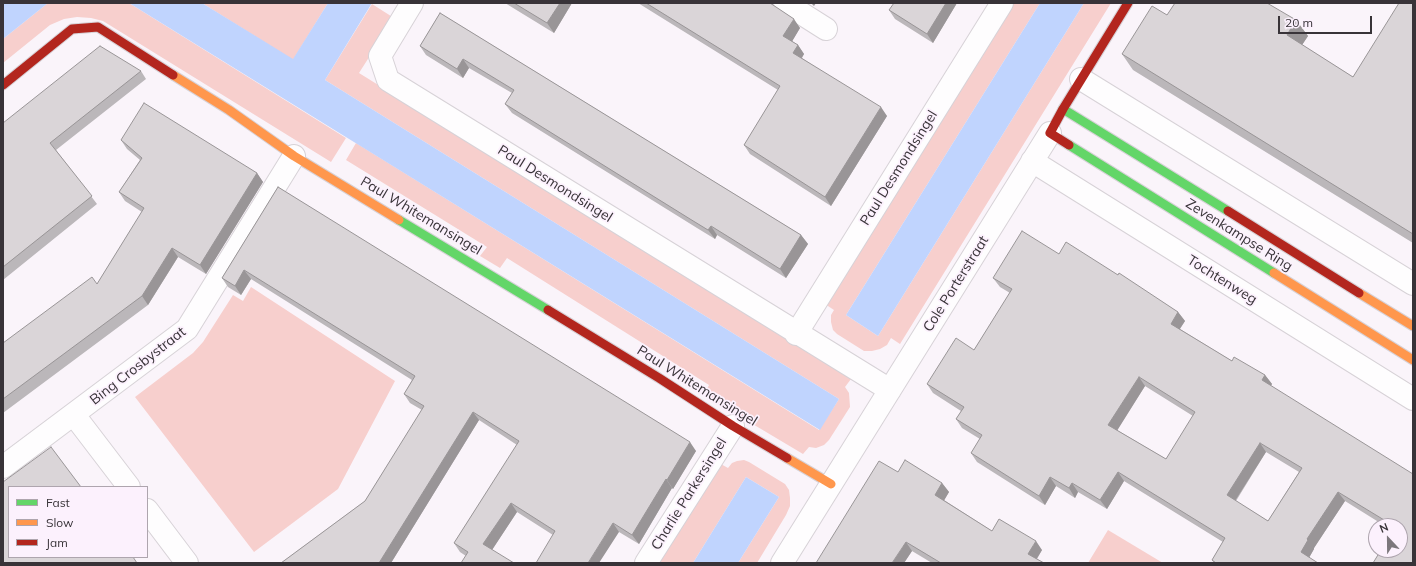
<!DOCTYPE html>
<style>
body{margin:0}
#map{position:relative;width:1416px;height:566px;overflow:hidden;background:#faf4fa;font-family:Mulish,sans-serif}
canvas{display:block}
.frame{position:absolute;inset:0;border:4px solid #383338;pointer-events:none}
.legend{position:absolute;left:8px;top:486px;width:140px;height:72px;box-sizing:border-box;background:#fcf1fd;border:1px solid #aea5ae;margin:0;padding:5px 7px;list-style:none;font-size:12px;color:#383338}
.legend li{display:flex;align-items:center;gap:8px;height:20px}
.legend b{width:20px;border:1px solid #aea5ae}
.north{position:absolute;left:1368px;top:518px;width:40px;height:40px;box-sizing:border-box;background:#fcf1fd;border:1px solid #aea5ae;border-radius:50%;rotate:338deg;font-size:11px;font-weight:700;line-height:16px;text-align:center;color:#383338}
.north::after{content:'';display:block;margin:auto;width:14px;height:18px;background:#7c777c;clip-path:polygon(50% 0,100% 100%,50% 72%,0 100%)}
.scale{position:absolute;left:1278px;top:16px;width:94px;height:18px;box-sizing:border-box;border:2px solid #383338;border-top:0;padding-left:5px;font-size:12px;line-height:14px;white-space:nowrap;color:#383338;-webkit-text-stroke:3px #fcf1fd;paint-order:stroke}
</style>
<div id="map">
<canvas width="1416" height="566"></canvas>
<div class="frame"></div>
<ul class="legend">
<li><b style="height:5px;background:#63d668"></b>Fast</li>
<li><b style="height:5px;background:#ff974d"></b>Slow</li>
<li><b style="height:5px;background:#b3261e"></b>Jam</li>
</ul>
<div class="north">N</div>
<div class="scale">20 m</div>
</div>
<script>
const context = document.querySelector('canvas').getContext('2d');
context.lineJoin = 'round';
function paint(path, color) { context.fillStyle = color; context.fill(path, 'evenodd'); }
const toPath = rows => new Path2D(rows.map(r => 'M' + r).join(''));
function strokePath(path, color, width, dash) { context.strokeStyle = color; context.lineWidth = width; context.lineCap = dash ? 'butt' : 'round'; context.setLineDash(dash || []); context.stroke(path); }
function write(font, color, halo, rows, align = 'center') {
  context.font = font + ' Mulish,sans-serif'; context.lineWidth = 3.5; context.setLineDash([]); context.textBaseline = 'middle'; context.strokeStyle = halo; context.fillStyle = color; for (const [text, x, y, turn = 0] of rows) {
    context.save(); context.translate(x, y); context.rotate((+turn || 0) * Math.PI / 180); context.textAlign = isNaN(turn) ? turn : align; if (halo) context.strokeText(text, 0, 0); context.fillText(text, 0, 0); context.restore();
  }
}
paint(toPath([
 [48,3,129,3,346,138,331,162,103,21,91,18,77,17,64,19,50,25,3,63,3,39],
 [202,3,328,3,293,60],
 [1012,3,1040,3,846,315,878,336,1084,3,1111,3,900,344,891,338,887,345,880,349,872,351,864,351,837,334,833,330,831,322,831,315,834,310,825,304],
 [372,4,394,18,359,73,851,379,845,387,849,393,850,407,829,440,824,445,816,448,809,447,803,454,704,395,709,385,507,258,500,268,480,256,487,247,346,160,356,143,819,430,839,399,325,80],
 [251,287,395,381,338,489,254,552,135,397,193,353,203,342,233,295,243,301],
 [744,460,749,462,785,484,789,490,790,498,790,506,786,515,757,563,738,563,779,497,746,477,693,563,657,563,719,463,728,468,732,463,737,461],
 [1108,530,1163,563,1088,563]
]), '#f7cfcd');
paint(toPath([
 [3,3,48,3,3,39],
 [129,3,202,3,293,59,328,3,372,3,325,80,839,399,820,430],
 [1040,3,1084,3,878,336,846,315],
 [746,477,779,497,738,563,693,563]
]), '#c0d4fe');
const street = toPath([
 [412,3,380,56,388,80,890,390],
 [785,3,826,29],
 [1081,79,1413,284],
 [1032,161,1413,399],
 [796,334,1002,3],
 [74,415,129,487],
 [3,467,187,329,294,156],
 [147,510,187,563],
 [646,563,733,426],
 [782,563,1050,133]
]);
const fast = toPath([
 [1063,109,1228,211],
 [1069,145,1274,273],
 [399,220,548,310]
]);
const slow = toPath([
 [173,75,229,110,294,156,399,220],
 [1274,273,1413,360],
 [1359,293,1413,326],
 [787,458,831,484]
]);
const jam = toPath([
 [3,85,72,29,98,27,173,75],
 [1069,145,1050,133,1063,109,1128,3],
 [1228,211,1359,293],
 [548,310,659,378,733,426,787,458]
]);
strokePath(street, '#d7d2d7', 24);
strokePath(fast, '#d7d2d7', 11);
strokePath(slow, '#d7d2d7', 11);
strokePath(jam, '#d7d2d7', 11);
strokePath(street, '#fefdfe', 22);
strokePath(fast, '#63d668', 9);
strokePath(slow, '#ff974d', 9);
strokePath(jam, '#b3261e', 9);
paint(toPath([
 [505,3,572,3,554,33],
 [638,3,773,3,773,5,800,28,792,41,798,45,804,54,802,58,887,116,831,206,750,154,744,145,778,90],
 [957,3,933,43,895,19,889,10],
 [1413,3,1413,243,1133,70,1122,54,1167,15,1296,20,1308,36,1302,45,1353,77],
 [440,13,801,235,808,244,786,278,717,235,715,239,697,228,512,113,505,104,512,93,469,68,463,78,426,55,420,46],
 [141,71,146,79,56,150,97,204,3,280,3,123],
 [121,140,257,173,263,182,206,274,178,257,148,305,3,413,3,343,97,284,142,212,125,201,119,192,140,160,127,149],
 [278,187,696,451,673,489,672,488,639,544,619,532,553,535,517,512,492,550,466,556,460,552,454,543,517,445,479,420,391,563,281,563,365,501,422,410,410,403,404,394,412,380,251,279,241,295,228,287,222,278],
 [1059,254,1118,275,1178,312,1185,321,1180,329,1232,361,1265,375,1272,384,1271,386,1400,526,1385,526,1345,501,1314,548,1314,549,1309,558,1318,563,1214,563,1212,560,1223,542,1124,481,1107,509,1078,492,1075,498,1056,486,1045,505,977,462,971,453,980,439,962,428,956,419,961,411,933,393,927,384,974,350,1010,293,1000,287,993,278],
 [1145,386,1193,416,1166,459,1117,430],
 [1266,452,1299,472,1268,521,1236,501],
 [898,472,942,483,949,492,944,500,992,531,1042,550,1037,559,1044,563,932,563,912,551,904,563]
]), '#bbb7ba');
paint(toPath([
 [560,3,572,3,554,33,547,23],
 [811,3,816,3,814,6],
 [946,3,957,3,933,43,927,34],
 [794,19,800,28,790,45,783,36],
 [1296,20,1308,36,1298,51,1287,35],
 [798,45,804,54,799,62,793,53],
 [463,59,469,68,463,78,457,69],
 [881,107,887,116,831,206,825,197],
 [257,173,263,182,206,274,200,265],
 [711,226,717,235,715,239,708,230],
 [801,235,808,244,786,278,780,269],
 [172,248,178,257,148,305,142,296],
 [244,270,251,279,241,295,235,286],
 [1178,312,1185,321,1177,333,1171,324],
 [1265,375,1272,384,1268,389,1262,380],
 [1139,377,1145,386,1115,434,1108,425],
 [473,412,479,420,391,563,379,563],
 [690,442,696,451,673,489,667,480],
 [1260,443,1266,452,1233,504,1227,495],
 [1118,472,1124,481,1107,509,1100,500],
 [1050,477,1056,486,1045,505,1039,496],
 [666,479,672,488,639,544,632,535],
 [942,483,949,492,942,504,935,495],
 [1072,483,1078,492,1075,498,1069,488],
 [1338,492,1345,501,1314,548,1314,549,1307,561,1301,552,1307,539],
 [511,503,517,512,490,553,483,544],
 [613,523,619,532,599,563,588,563],
 [1036,541,1042,550,1034,563,1028,554],
 [906,542,912,551,904,563,892,563]
]), '#999597');
const building = toPath([
 [514,3,560,3,547,23,514,3],
 [646,3,770,3,794,19,783,36,798,45,793,53,881,107,825,197,744,145,780,86,646,3],
 [894,3,946,3,927,34,889,10,894,3],
 [1175,3,1267,3,1296,20,1287,35,1353,77,1399,3,1413,3,1413,234,1122,54,1152,6,1167,15,1175,3],
 [440,13,801,235,780,269,711,226,708,230,690,219,505,104,514,90,463,59,457,69,420,46,440,13],
 [100,46,141,71,50,143,92,196,3,267,3,123,100,46],
 [144,103,257,173,200,265,172,248,142,296,3,399,3,343,92,277,97,284,144,208,119,192,142,158,121,140,144,103],
 [278,187,690,442,667,480,666,479,632,535,613,523,588,563,536,563,555,531,511,503,483,544,514,563,461,563,468,552,454,543,519,441,473,412,379,563,281,563,365,501,424,406,404,394,415,376,244,270,235,286,222,278,278,187],
 [1022,231,1059,254,1066,242,1118,275,1119,273,1178,312,1171,324,1232,361,1234,357,1265,375,1262,380,1413,474,1413,563,1373,563,1381,550,1400,550,1400,526,1394,526,1338,492,1307,539,1308,540,1301,552,1318,563,1216,563,1212,560,1225,538,1118,472,1100,500,1072,483,1069,488,1050,477,1039,496,971,453,982,435,956,419,964,407,927,384,956,338,974,350,1012,289,993,278,1022,231],
 [1139,377,1195,412,1166,459,1108,425,1139,377],
 [1260,443,1302,468,1268,521,1227,495,1260,443],
 [51,447,81,487,9,487,9,557,133,557,137,563,3,563,3,482,51,447],
 [905,460,942,483,935,495,992,531,999,519,1036,541,1028,554,1044,563,941,563,906,542,892,563,816,563,879,461,898,472,905,460]
]);
paint(building, '#dad5d8');
strokePath(building, '#999597', 1);
write('14px', '#383338', '#fcf1fd', [
 ["Paul Desmondsingel",899,168,-58],
 ["Paul Desmondsingel",555,184,32],
 ["Paul Whitemansingel",421,216,31],
 ["Zevenkampse Ring",1239,235,32],
 ["Tochtenweg",1222,280,32],
 ["Cole Porterstraat",956,284,-58],
 ["Bing Crosbystraat",138,366,-38],
 ["Paul Whitemansingel",697,386,32],
 ["Charlie Parkersingel",689,494,-58]
]);
</script>
